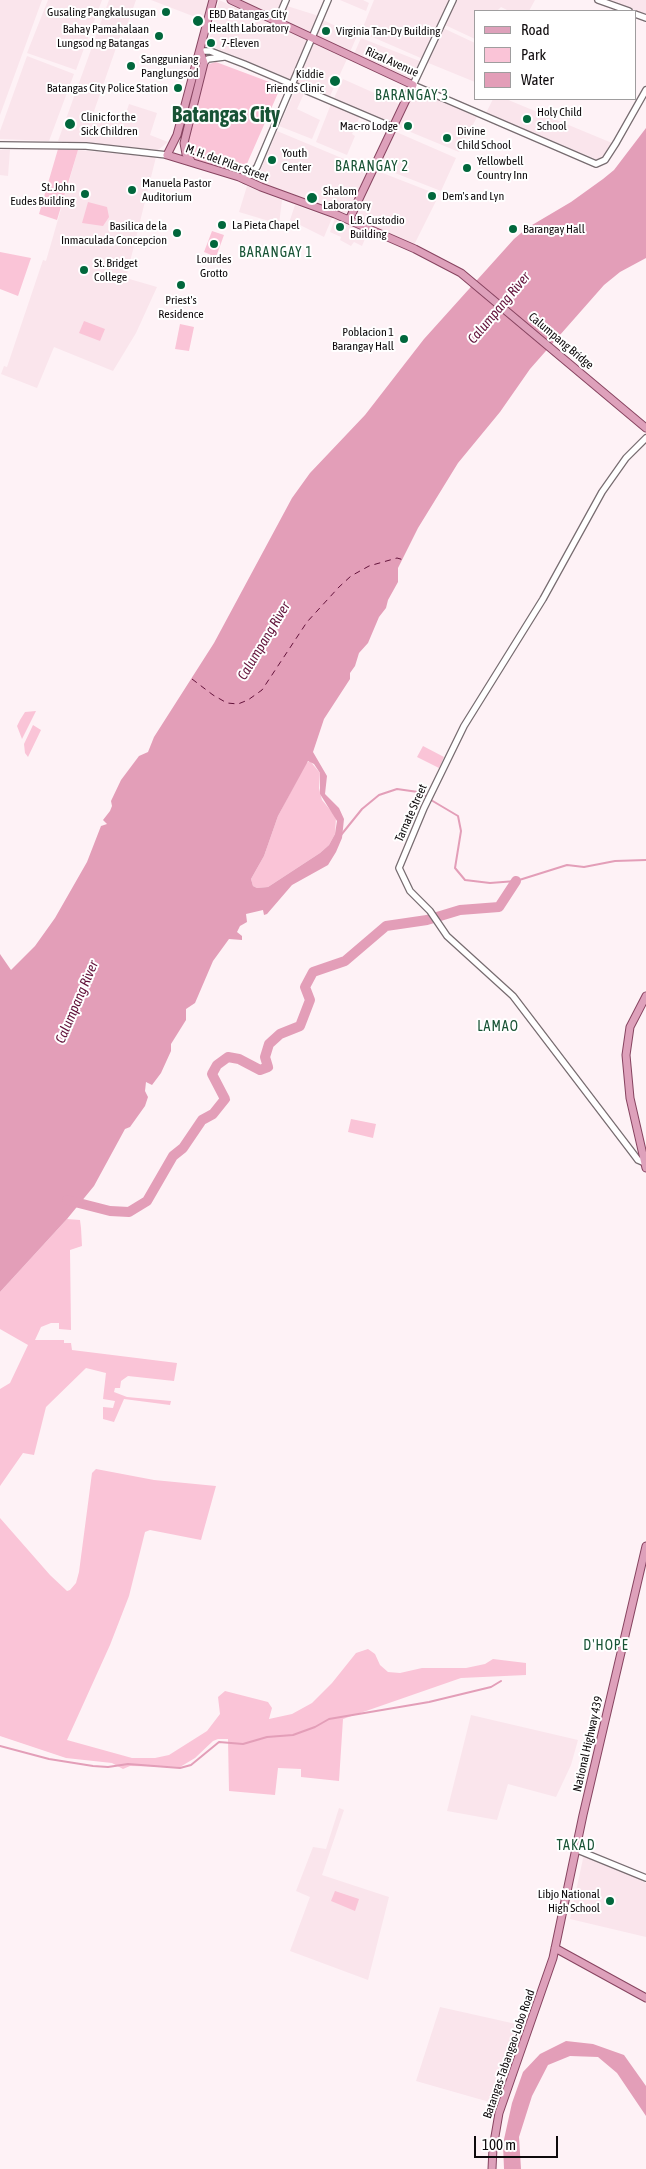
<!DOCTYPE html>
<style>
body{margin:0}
#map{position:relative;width:646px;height:2169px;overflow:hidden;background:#fef2f6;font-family:"Asap Condensed",sans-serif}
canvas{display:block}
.legend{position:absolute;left:474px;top:10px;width:162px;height:90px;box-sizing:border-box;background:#fff;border:1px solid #9f9d9e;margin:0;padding:6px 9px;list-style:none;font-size:15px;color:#0e0a0c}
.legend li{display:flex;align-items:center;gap:10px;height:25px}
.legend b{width:25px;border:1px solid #9f9d9e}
.scale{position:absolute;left:474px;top:2136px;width:84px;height:22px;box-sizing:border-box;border:2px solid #0e0a0c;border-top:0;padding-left:6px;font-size:15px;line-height:18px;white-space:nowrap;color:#0e0a0c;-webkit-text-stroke:4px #fff;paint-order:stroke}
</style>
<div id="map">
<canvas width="646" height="2169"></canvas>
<ul class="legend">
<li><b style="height:6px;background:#dea1bb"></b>Road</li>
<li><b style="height:14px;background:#fac4d7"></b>Park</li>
<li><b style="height:14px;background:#e39eb8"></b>Water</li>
</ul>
<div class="scale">100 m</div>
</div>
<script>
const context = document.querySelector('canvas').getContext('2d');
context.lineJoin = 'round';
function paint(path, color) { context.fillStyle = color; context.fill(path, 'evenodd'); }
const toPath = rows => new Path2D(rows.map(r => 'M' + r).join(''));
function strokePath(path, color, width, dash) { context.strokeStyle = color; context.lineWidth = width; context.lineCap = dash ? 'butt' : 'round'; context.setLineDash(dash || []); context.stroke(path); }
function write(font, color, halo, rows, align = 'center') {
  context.font = font + ' "Asap Condensed",sans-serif'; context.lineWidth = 4; context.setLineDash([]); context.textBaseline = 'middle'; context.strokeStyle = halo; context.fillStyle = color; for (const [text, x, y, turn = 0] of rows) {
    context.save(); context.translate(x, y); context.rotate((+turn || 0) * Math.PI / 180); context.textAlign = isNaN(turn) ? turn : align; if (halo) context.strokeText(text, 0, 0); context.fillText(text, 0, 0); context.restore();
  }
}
paint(toPath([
 [0,0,42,0,0,115],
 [48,0,102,0,76,70,27,53],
 [109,0,136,0,126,28,123,28,93,114,124,119,129,104,157,113,150,135,168,142,158,150,58,141],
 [151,0,209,0,203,20],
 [219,0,308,40,292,80,208,45],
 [241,0,283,0,276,16],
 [340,0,363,0,369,3,366,11],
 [374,0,450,0,423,59,361,32],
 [456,0,535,0,529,11,509,11,501,7,497,11,475,11,475,39,445,25],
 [605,0,646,0,646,15],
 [287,6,319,16,312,33,282,19],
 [323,20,357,36,350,52,316,36],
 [443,28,475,43,475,82,426,62],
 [361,38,422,62,414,79,411,80,354,54],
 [313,43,347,59,330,96,297,83],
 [27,56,74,74,49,141,0,139,0,131],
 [343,79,401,105,392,124,334,98],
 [297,87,305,91,297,109,320,120,312,139,279,126],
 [416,90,477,117,459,152,396,126],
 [493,99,506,99,612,143,600,161,486,113],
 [331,104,360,116,352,134,355,136,347,155,316,142],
 [277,131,368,169,348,214,256,181],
 [394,131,456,158,441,191,377,166],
 [0,150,10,150,8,176,0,175],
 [78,150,156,157,126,278,157,287,136,333,113,371,54,347,37,388,1,374,4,366,7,367,43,260,46,261],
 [375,170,439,195,414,245,353,217],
 [247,186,282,200,279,224,239,212],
 [295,205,332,218,324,237,290,220],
 [335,218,367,234,362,246,354,242,351,246,340,240,341,237,330,232],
 [471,1715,578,1740,571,1765,556,1797,508,1784,497,1820,447,1811],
 [339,1808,344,1810,322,1875,389,1897,368,1980,290,1951,310,1897,296,1891,313,1847,326,1849],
 [584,1854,635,1876,646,1883,646,1937,570,1919],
 [440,2007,525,2026,514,2057,507,2056,493,2103,416,2081]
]), '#fae5ec');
paint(toPath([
 [216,62,272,83,278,88,278,93,242,175,195,160,189,154,187,145,206,68,209,64],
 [58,149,78,150,57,220,39,214],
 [88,202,107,207,109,217,103,226,82,223],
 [212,231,224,235,216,257,204,252],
 [0,252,31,258,18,296,0,289],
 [84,321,105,329,100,341,79,333],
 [180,324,194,327,189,351,175,349],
 [36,711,22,739,17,726,20,720,25,712],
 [33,725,41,730,28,757,25,753,24,744],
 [423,746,444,757,439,768,417,757],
 [310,761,320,773,319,788,322,800,336,817,335,834,329,845,320,853,268,887,257,888,253,886,251,879,264,856,278,816,306,763],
 [351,1119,376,1124,373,1138,348,1132],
 [67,1219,80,1220,81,1228,82,1246,70,1250,71,1330,59,1329,59,1323,51,1323,41,1327,35,1340,64,1340,64,1343,71,1343,72,1350,177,1363,174,1381,128,1376,121,1381,120,1388,115,1388,114,1392,127,1397,171,1401,170,1405,124,1399,114,1422,103,1419,103,1407,113,1408,115,1401,103,1399,106,1373,86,1368,46,1407,34,1455,23,1453,0,1486,0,1389,10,1383,28,1345,0,1329,0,1292],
 [96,1469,154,1480,216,1486,201,1540,150,1530,145,1532,129,1596,110,1645,67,1740,132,1758,155,1758,169,1755,207,1731,220,1714,218,1697,225,1691,268,1702,272,1708,269,1719,292,1714,312,1703,332,1683,356,1653,368,1649,375,1654,380,1665,388,1672,400,1673,422,1668,466,1668,485,1664,493,1659,526,1663,526,1675,461,1678,343,1719,339,1781,301,1777,301,1769,278,1768,275,1795,229,1791,228,1739,218,1739,213,1741,195,1758,180,1767,130,1766,123,1769,112,1763,66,1758,0,1736,0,1518,50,1575,67,1591,70,1590,76,1583,79,1572,92,1473],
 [335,1891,359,1899,355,1911,331,1901]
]), '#fac4d7');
paint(toPath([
 [646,128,646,258,620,272,604,285,530,369,500,412,458,463,418,528,398,568,398,582,388,600,386,608,379,617,368,643,359,653,355,666,350,673,350,679,324,719,313,752,327,776,325,794,339,808,344,819,342,838,336,852,328,865,292,885,267,914,264,915,263,910,246,914,247,922,240,926,237,932,242,936,242,940,229,939,213,961,195,1003,186,1009,186,1020,171,1044,171,1051,161,1073,152,1085,146,1082,145,1091,148,1097,145,1106,130,1127,125,1129,94,1186,67,1219,0,1292,0,954,11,970,35,946,55,918,87,862,101,826,107,824,103,820,110,811,112,806,111,801,121,780,139,756,148,752,154,737,214,643,292,498,310,473,365,415,424,339,514,239,527,228,571,202,603,179,614,170],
 [308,761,314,764,320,773,320,794,337,821,335,834,329,845,320,853,268,887,257,888,253,886,251,879,264,856,278,816],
 [566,2041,593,2044,624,2055,646,2086,646,2116,617,2073,598,2057,570,2056,548,2065,532,2096,519,2137,521,2169,504,2169,503,2144,512,2103,523,2072,540,2054]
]), '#e39eb8');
strokePath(toPath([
 [431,800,458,816,461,831,455,868,465,880,490,883,516,881,567,865,584,867,615,861,646,860],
 [341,835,362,809,379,795,397,789,418,792,427,797],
 [0,1746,49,1759,93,1766,108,1767,128,1764,180,1768,191,1765,219,1742,243,1744,267,1737,293,1735,315,1727,329,1719,429,1702,491,1687,501,1681]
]), '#e39eb8', 2);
strokePath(toPath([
 [67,1200,110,1211,129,1212,147,1201,173,1156,183,1148,202,1120,213,1114,225,1099,212,1074,217,1065,228,1057,239,1059,260,1070,268,1067,265,1057,269,1044,280,1034,300,1026,310,1000,305,987,313,972,345,961,386,926,427,920,460,910,499,907,516,881]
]), '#e39eb8', 10);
strokePath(toPath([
 [192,679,213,695,227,703,238,704,248,700,262,690,307,622,339,587,351,576,369,566,397,558,404,560]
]), '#63133b', 1, [6, 5]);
const minor = toPath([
 [453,0,413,85,596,164,605,160,616,143,646,90],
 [598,0,629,11],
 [635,14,646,18],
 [277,21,286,0],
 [200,51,210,51,244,64,392,127],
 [204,63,208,59,224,57],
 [0,145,86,146,167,155],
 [245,180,257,167,328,0],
 [645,1163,638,1160,632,1152,513,996,447,936,430,911,410,891,399,868,424,808,464,726,543,599,602,492,626,458,646,438],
 [575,1849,646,1878]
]);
const major = toPath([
 [213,0,177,135,167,155,239,177,261,187,335,214,415,249,461,273,646,428],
 [231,0,413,85,349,220],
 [191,161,186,154,184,143,204,63,200,51],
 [646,996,630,1027,626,1055,630,1098,646,1168],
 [555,1948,646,1998],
 [492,2169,493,2148,499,2113,553,1958,583,1815,646,1546]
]);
strokePath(minor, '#776c70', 8);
strokePath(major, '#874460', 9);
strokePath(minor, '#fff', 5.5);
strokePath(major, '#dea1bb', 7);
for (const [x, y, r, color] of [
 [166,12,5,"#01673c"],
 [198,21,6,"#01673c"],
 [326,31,5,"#01673c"],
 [159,36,5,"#01673c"],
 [211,43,5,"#01673c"],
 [131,66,5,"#01673c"],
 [335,81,6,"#01673c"],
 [178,88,5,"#01673c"],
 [527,119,5,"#01673c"],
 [70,124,6,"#01673c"],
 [408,126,5,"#01673c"],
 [447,138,5,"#01673c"],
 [272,160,5,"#01673c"],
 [467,168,5,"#01673c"],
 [132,190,5,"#01673c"],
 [85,194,5,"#01673c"],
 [432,196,5,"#01673c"],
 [312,198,6,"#01673c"],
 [222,225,5,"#01673c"],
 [340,227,5,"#01673c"],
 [513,229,5,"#01673c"],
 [177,233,5,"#01673c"],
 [214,244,5,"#01673c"],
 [84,270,5,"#01673c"],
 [181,285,5,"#01673c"],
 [404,339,5,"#01673c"],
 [610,1901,5,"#01673c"]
]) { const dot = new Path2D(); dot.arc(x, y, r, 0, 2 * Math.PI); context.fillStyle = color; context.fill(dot); strokePath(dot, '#fff', 2); }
write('12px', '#0e0a0c', '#fff', [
 ["Gusaling Pangkalusugan",156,12,"right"],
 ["EBD Batangas City",209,14],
 ["Health Laboratory",209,28],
 ["Bahay Pamahalaan",149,29,"right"],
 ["Lungsod ng Batangas",149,43,"right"],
 ["Virginia Tan-Dy Building",336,31],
 ["7-Eleven",221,43],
 ["Sangguniang",141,59],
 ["Panglungsod",141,73],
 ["Kiddie",324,74,"right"],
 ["Friends Clinic",324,88,"right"],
 ["Batangas City Police Station",168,88,"right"],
 ["Holy Child",537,112],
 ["School",537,126],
 ["Clinic for the",81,117],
 ["Sick Children",81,131],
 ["Mac-ro Lodge",398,126,"right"],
 ["Divine",457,131],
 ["Child School",457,145],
 ["Youth",282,153],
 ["Center",282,167],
 ["Yellowbell",477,161],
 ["Country Inn",477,175],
 ["Manuela Pastor",142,183],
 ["Auditorium",142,197],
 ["St. John",75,187,"right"],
 ["Eudes Building",75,201,"right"],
 ["Shalom",323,191],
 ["Laboratory",323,205],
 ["Dem's and Lyn",442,196],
 ["L.B. Custodio",350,220],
 ["Building",350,234],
 ["La Pieta Chapel",232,225],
 ["Basilica de la",167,226,"right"],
 ["Inmaculada Concepcion",167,240,"right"],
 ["Barangay Hall",523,229],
 ["Lourdes",214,259,"center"],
 ["Grotto",214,273,"center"],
 ["St. Bridget",94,263],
 ["College",94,277],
 ["Priest's",181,300,"center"],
 ["Residence",181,314,"center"],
 ["Poblacion 1",394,332,"right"],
 ["Barangay Hall",394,346,"right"],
 ["Libjo National",600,1894,"right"],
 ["High School",600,1908,"right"]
], 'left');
write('12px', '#0e0a0c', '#fff', [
 ["Rizal Avenue",392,62,24],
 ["M. H. del Pilar Street",227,163,20],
 ["Calumpang Bridge",561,341,40],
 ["Tarnate Street",411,813,-66],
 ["National Highway 439",588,1744,-77],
 ["Batangas-Tabangao-Lobo Road",509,2054,-71]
]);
context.letterSpacing = '1px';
write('14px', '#185335', '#fff', [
 ["BARANGAY 3",412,96],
 ["BARANGAY 2",372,167],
 ["BARANGAY 1",276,253],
 ["LAMAO",498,1027],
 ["D'HOPE",606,1646],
 ["TAKAD",576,1846]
]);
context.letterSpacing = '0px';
write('italic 14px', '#63133b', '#fff', [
 ["Calumpang River",499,308,-50],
 ["Calumpang River",264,641,-59],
 ["Calumpang River",77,1002,-67]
]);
write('bold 22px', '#185335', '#fff', [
 ["Batangas City",226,115]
]);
</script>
